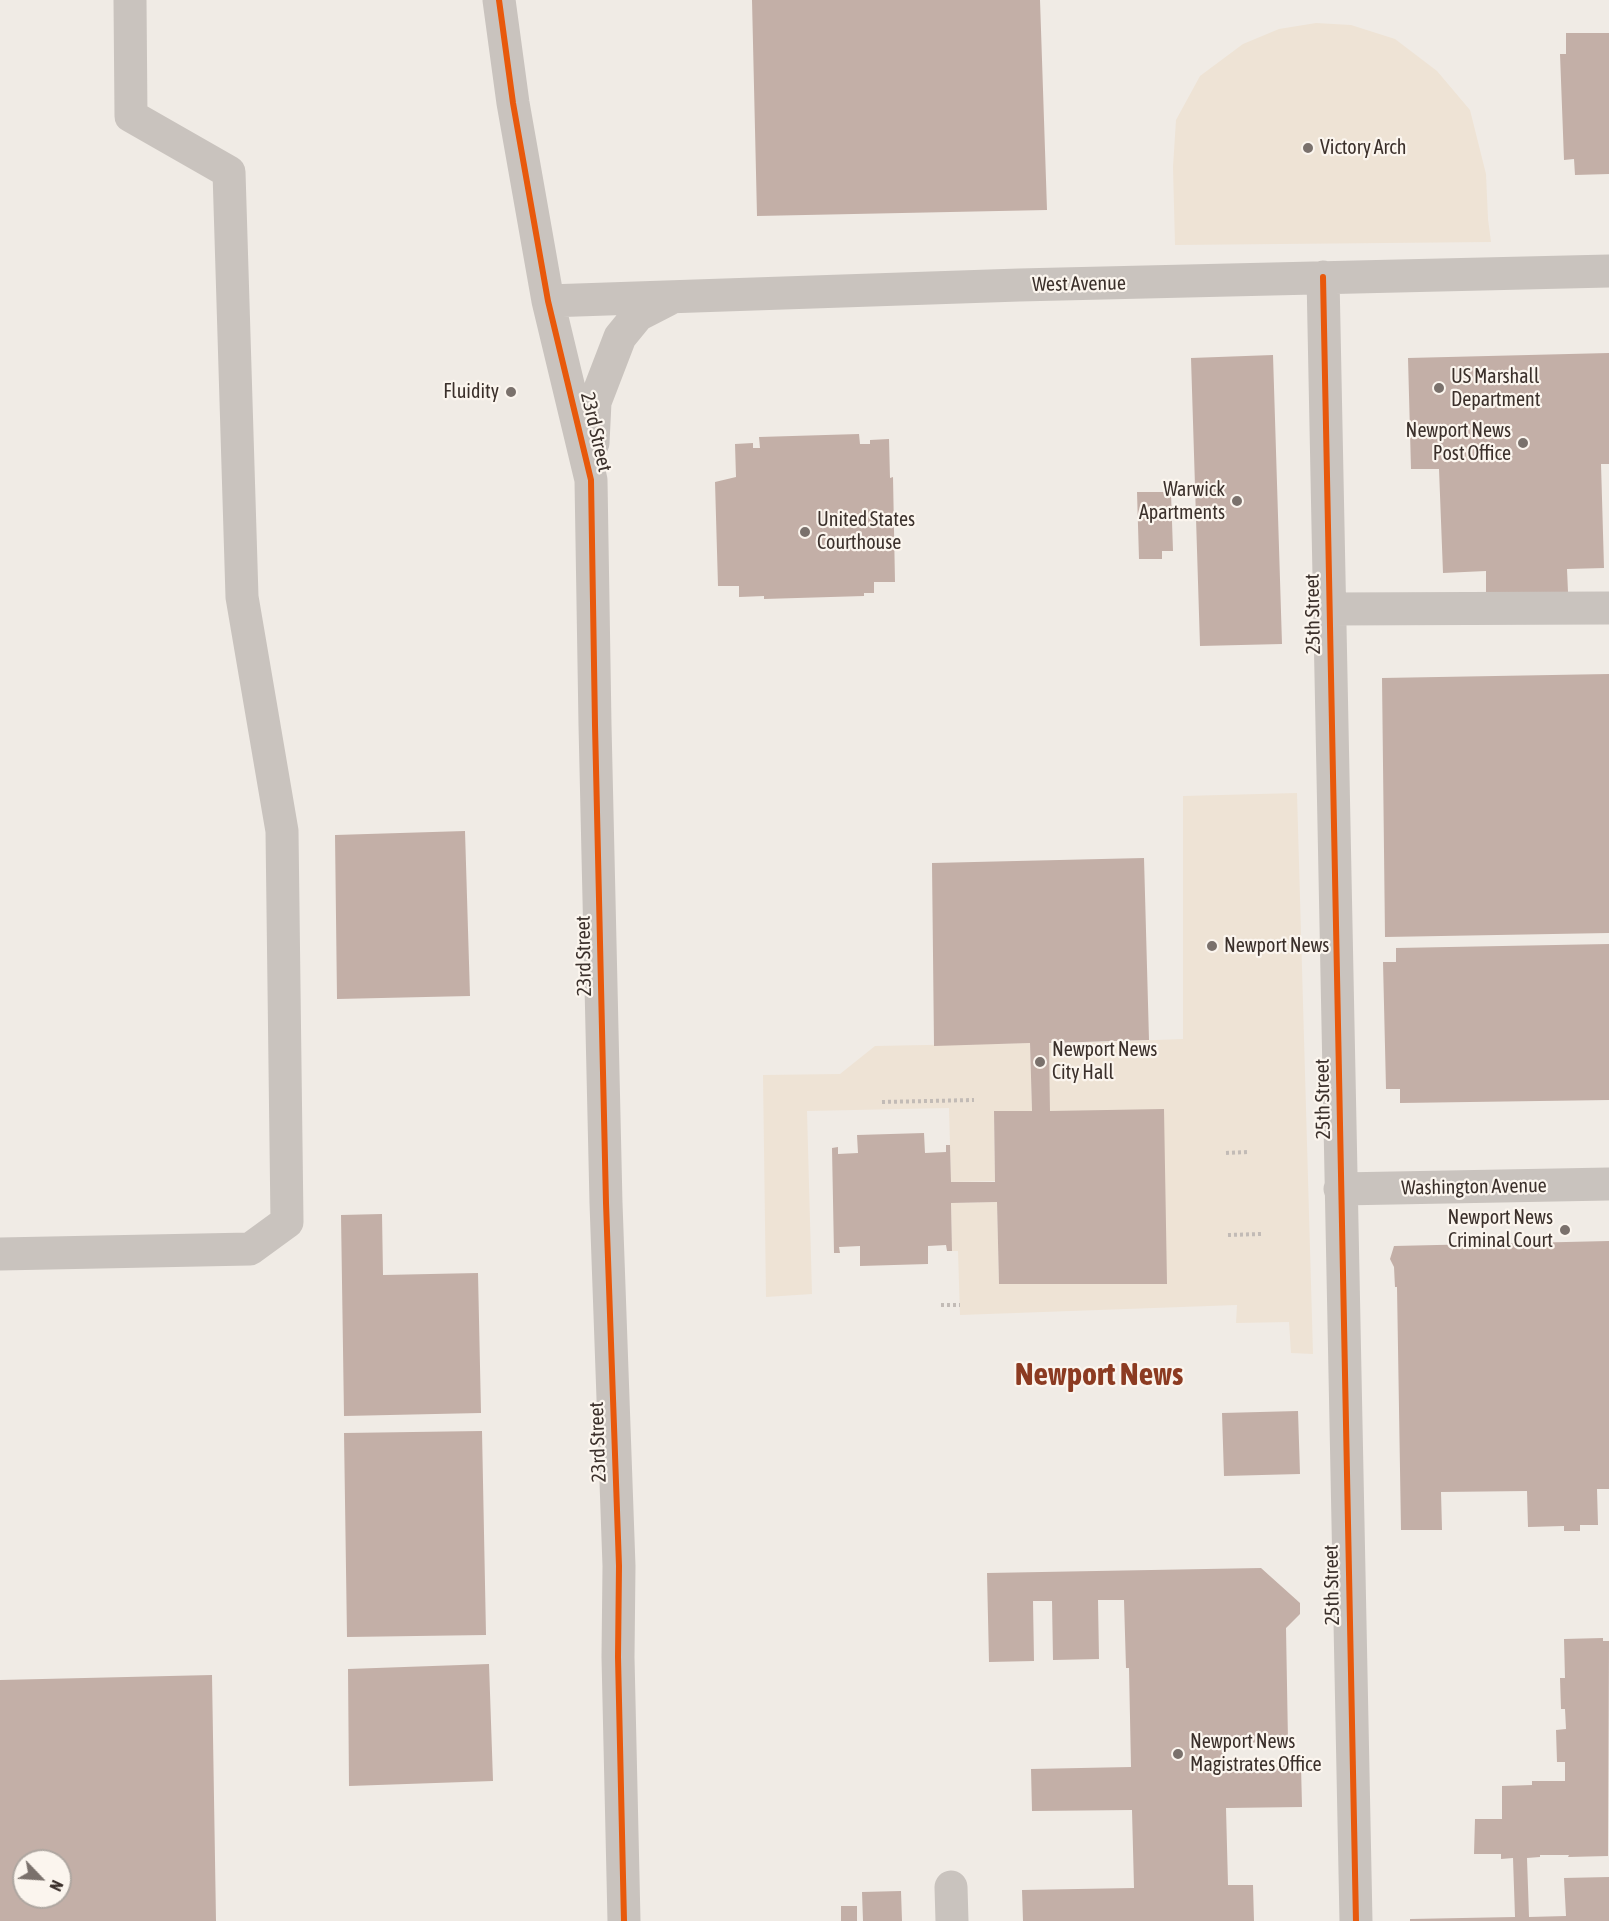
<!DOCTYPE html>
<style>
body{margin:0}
#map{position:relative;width:1609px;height:1921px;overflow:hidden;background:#f0ebe5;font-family:"Asap Condensed",sans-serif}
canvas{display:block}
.north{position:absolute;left:12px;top:1849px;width:60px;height:60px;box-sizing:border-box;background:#fbf5ee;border:2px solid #aea6a0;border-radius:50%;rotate:115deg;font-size:16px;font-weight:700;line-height:24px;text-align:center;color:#3b302b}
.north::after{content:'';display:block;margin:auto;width:21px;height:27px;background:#7a716c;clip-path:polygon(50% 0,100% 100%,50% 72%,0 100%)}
</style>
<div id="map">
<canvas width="1609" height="1921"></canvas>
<div class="north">N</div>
</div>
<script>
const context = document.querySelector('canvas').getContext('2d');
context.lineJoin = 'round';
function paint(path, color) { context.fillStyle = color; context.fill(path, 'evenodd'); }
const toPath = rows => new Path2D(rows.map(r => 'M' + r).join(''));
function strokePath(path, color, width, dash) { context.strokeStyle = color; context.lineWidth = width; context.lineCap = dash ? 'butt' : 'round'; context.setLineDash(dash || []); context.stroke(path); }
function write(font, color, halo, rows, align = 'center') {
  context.font = font + ' "Asap Condensed",sans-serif'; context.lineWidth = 4.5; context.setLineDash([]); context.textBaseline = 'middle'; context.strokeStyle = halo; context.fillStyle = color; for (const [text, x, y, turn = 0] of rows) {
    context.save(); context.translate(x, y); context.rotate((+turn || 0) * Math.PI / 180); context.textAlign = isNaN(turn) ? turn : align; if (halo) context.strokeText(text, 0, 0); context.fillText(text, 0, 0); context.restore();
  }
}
paint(toPath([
 [1316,23,1351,25,1395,39,1437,71,1470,110,1486,174,1488,219,1491,242,1175,245,1173,167,1176,120,1200,76,1243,44,1279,29],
 [1297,793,1313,1354,1291,1353,1289,1322,1236,1323,1237,1305,960,1315,958,1251,952,1251,951,1203,997,1202,999,1284,1167,1284,1050,1111,1048,1044,1183,1039,1183,796],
 [1030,1043,1032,1111,994,1112,995,1181,951,1182,949,1108,807,1111,812,1294,766,1297,763,1075,840,1074,875,1046]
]), '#eee3d5');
paint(toPath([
 [752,0,1040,0,1047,210,757,216],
 [1566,33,1609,33,1609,174,1575,175,1574,159,1564,160,1560,54,1566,54],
 [1609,353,1609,464,1601,464,1604,568,1567,569,1568,592,1486,594,1486,571,1443,573,1439,469,1411,469,1408,358],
 [1273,355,1282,644,1200,646,1191,358],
 [859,434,860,444,870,444,870,440,889,439,890,478,893,477,895,582,874,582,874,593,864,593,864,596,764,599,764,596,739,597,739,586,718,586,715,482,736,477,735,444,753,443,753,448,760,448,759,437],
 [1137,492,1171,492,1173,551,1162,551,1162,559,1139,559],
 [1609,674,1609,933,1385,937,1382,678],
 [465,831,470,996,337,999,335,835],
 [1144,858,1149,1040,1049,1043,1050,1111,1164,1109,1167,1284,999,1284,997,1202,951,1203,952,1251,947,1251,946,1245,928,1246,928,1264,860,1266,860,1246,839,1247,840,1253,834,1253,832,1148,838,1147,838,1154,858,1153,857,1135,924,1133,925,1153,946,1152,946,1145,950,1145,951,1182,995,1182,994,1111,1032,1111,1030,1043,934,1046,932,863],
 [1609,944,1609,1100,1400,1103,1400,1089,1386,1089,1383,962,1396,962,1396,948],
 [382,1214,383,1275,478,1273,481,1413,344,1416,341,1215],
 [1609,1241,1609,1489,1597,1489,1598,1525,1580,1525,1580,1531,1564,1531,1564,1526,1528,1527,1527,1491,1441,1492,1442,1530,1401,1530,1397,1287,1395,1287,1394,1267,1390,1259,1394,1246],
 [1298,1411,1300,1474,1224,1476,1222,1413],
 [482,1431,486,1635,347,1637,344,1433],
 [1261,1568,1300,1603,1300,1614,1286,1628,1288,1742,1224,1743,1225,1766,1301,1765,1302,1807,1226,1808,1228,1885,1253,1885,1254,1921,1023,1921,1022,1890,1134,1888,1132,1810,1032,1811,1031,1769,1131,1767,1129,1668,1126,1668,1124,1600,1098,1600,1099,1659,1053,1660,1052,1601,1033,1601,1034,1661,989,1662,987,1573],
 [1603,1638,1603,1641,1609,1641,1608,1856,1568,1857,1569,1855,1540,1855,1540,1857,1527,1858,1529,1917,1566,1916,1564,1878,1609,1877,1609,1921,1410,1921,1410,1919,1515,1917,1513,1858,1501,1859,1501,1854,1474,1854,1475,1819,1502,1819,1502,1786,1532,1785,1532,1781,1565,1781,1565,1762,1557,1762,1556,1730,1566,1729,1565,1709,1561,1709,1560,1678,1565,1678,1564,1639],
 [489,1664,493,1781,349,1786,348,1669],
 [212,1675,216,1921,0,1921,0,1680],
 [24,1861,60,1861,60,1897,24,1897],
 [901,1891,902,1921,863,1921,862,1892],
 [841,1906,857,1906,857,1921,841,1921]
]), '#c3afa7');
strokePath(toPath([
 [882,1102,974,1100],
 [1226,1153,1247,1152],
 [1228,1235,1261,1234],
 [941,1305,960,1305]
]), '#c2bbb6', 4, [3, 3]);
strokePath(toPath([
 [499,0,513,103,548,301,591,480,595,725,606,1203,619,1566,618,1657,624,1921],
 [1323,277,1356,1921],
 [548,301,1019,285,1609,271],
 [593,443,595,402,620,337,638,315,671,298],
 [1329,609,1609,608],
 [1340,1189,1609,1184],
 [0,1254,250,1249,287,1222,282,831,242,597,229,172,131,116,130,0],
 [951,1887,952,1921]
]), '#c9c3be', 33);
strokePath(toPath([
 [499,0,513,103,548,301,591,480,595,725,606,1203,619,1566,618,1657,624,1921],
 [1323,277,1356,1921]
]), '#e8590c', 6);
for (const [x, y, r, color] of [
 [1308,148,6,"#7a716c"],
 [1439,388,6,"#7a716c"],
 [511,392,6,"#7a716c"],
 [1523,443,6,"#7a716c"],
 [1237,501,6,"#7a716c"],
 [805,532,6,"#7a716c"],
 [1212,946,6,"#7a716c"],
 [1040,1062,6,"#7a716c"],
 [1565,1230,6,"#7a716c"],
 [1178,1754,6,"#7a716c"]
]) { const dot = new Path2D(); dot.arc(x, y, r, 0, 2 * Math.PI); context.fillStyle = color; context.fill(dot); strokePath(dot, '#fbf5ee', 2); }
write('20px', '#3b302b', '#fbf5ee', [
 ["Victory Arch",1320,148],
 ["US Marshall",1451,377],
 ["Department",1451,400],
 ["Fluidity",499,392,"right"],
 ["Newport News",1511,431,"right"],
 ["Post Office",1511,454,"right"],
 ["Warwick",1225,490,"right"],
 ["Apartments",1225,513,"right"],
 ["United States",817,520],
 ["Courthouse",817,543],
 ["Newport News",1224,946],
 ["Newport News",1052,1050],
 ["City Hall",1052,1073],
 ["Newport News",1553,1218,"right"],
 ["Criminal Court",1553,1241,"right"],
 ["Newport News",1190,1742],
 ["Magistrates Office",1190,1765]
], 'left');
write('20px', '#3b302b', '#fbf5ee', [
 ["West Avenue",1079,284,-1],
 ["23rd Street",596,432,77],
 ["25th Street",1313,614,-91],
 ["23rd Street",584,956,-91],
 ["25th Street",1323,1099,-91],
 ["Washington Avenue",1474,1187,-1],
 ["23rd Street",598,1442,-92],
 ["25th Street",1332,1585,-91]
]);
write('bold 32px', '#8c3b22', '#fbf5ee', [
 ["Newport News",1099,1375]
]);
</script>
